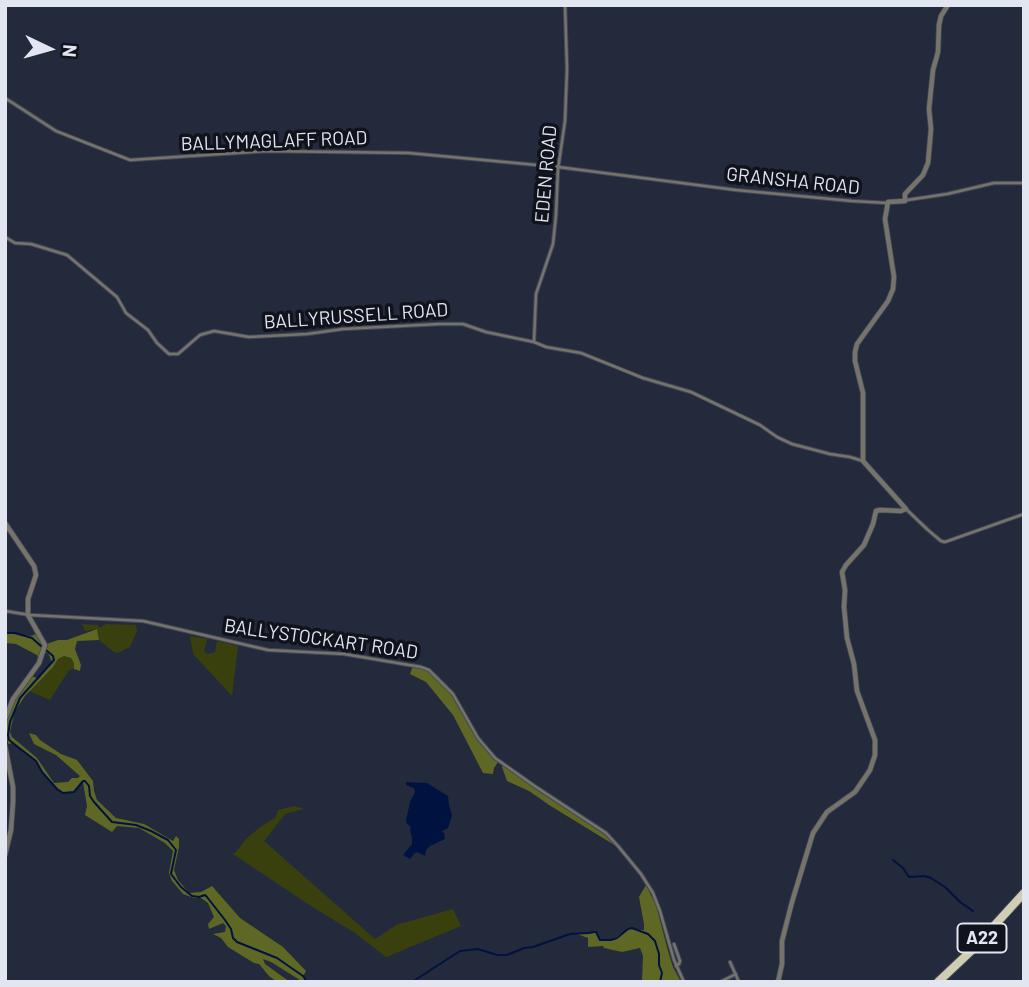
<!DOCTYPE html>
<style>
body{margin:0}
#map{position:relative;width:1029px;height:987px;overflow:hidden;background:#232a3b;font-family:Barlow,sans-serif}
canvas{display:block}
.frame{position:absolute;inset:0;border:7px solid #e1e6f1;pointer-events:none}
.north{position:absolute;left:14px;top:14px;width:70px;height:70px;-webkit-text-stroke:5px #10131b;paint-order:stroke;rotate:95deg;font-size:19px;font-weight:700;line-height:28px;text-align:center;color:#e1e6f1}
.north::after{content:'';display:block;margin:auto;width:24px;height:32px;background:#e1e6f1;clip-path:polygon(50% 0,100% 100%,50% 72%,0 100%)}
</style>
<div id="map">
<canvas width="1029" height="987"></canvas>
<div class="frame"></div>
<div class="north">N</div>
</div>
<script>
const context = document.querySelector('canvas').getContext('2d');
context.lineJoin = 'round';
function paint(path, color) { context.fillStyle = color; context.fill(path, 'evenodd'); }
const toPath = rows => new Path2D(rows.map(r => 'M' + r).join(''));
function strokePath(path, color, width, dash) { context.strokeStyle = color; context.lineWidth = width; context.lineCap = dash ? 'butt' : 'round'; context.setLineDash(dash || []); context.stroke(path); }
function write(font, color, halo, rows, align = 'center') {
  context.font = font + ' Barlow,sans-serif'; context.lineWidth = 7; context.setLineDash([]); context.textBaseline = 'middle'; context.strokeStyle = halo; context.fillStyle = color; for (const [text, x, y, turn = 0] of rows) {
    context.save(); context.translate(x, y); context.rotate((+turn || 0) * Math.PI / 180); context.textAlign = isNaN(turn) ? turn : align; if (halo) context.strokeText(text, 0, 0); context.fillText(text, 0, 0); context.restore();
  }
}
paint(toPath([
 [82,624,98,625,99,628,106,624,136,625,137,631,130,647,118,653,114,652,99,640,97,629,85,631],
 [190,636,207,639,204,652,208,654,215,652,217,641,238,646,232,696,193,654],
 [64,656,71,658,74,663,74,669,69,670,50,700,29,691,53,667,58,659],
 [294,806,304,809,285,814,264,841,375,939,396,925,453,909,461,926,386,957,355,933,311,906,233,854,235,853,246,839,259,828,276,817,278,810]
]), '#39400d');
paint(toPath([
 [97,629,99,640,77,641,75,649,81,665,80,671,74,669,74,663,71,658,64,656,58,659,53,667,25,696,15,711,12,723,10,732,12,737,37,758,54,783,68,782,72,778,78,778,80,776,56,755,34,744,29,733,36,735,40,740,61,754,77,760,93,781,94,791,97,800,116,818,144,824,173,841,176,836,179,839,179,847,174,870,178,880,189,893,201,892,212,886,240,918,283,947,306,971,303,976,307,982,303,982,271,962,263,959,265,964,290,982,277,982,269,976,259,964,254,963,228,947,221,938,213,934,225,932,226,926,223,923,209,929,208,924,214,917,208,903,201,898,194,898,183,894,172,881,169,873,173,851,165,843,139,828,117,826,112,832,85,815,87,806,83,782,74,792,63,793,57,789,42,772,36,761,13,743,8,744,6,727,8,715,15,700,31,676,37,678,52,662,48,653,44,652,47,644,58,640,67,640],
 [5,633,31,636,36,634,43,646,39,661,37,655,16,644,5,643],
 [413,666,421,667,433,673,453,694,477,738,488,752,498,762,494,768,493,774,483,773,453,715,426,682,410,674],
 [503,765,605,834,616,846,549,805,529,791,507,781,502,767],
 [646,885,656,905,668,951,673,967,681,982,642,982,643,956,640,948,622,952,604,948,603,946,588,947,588,938,577,934,594,932,596,932,600,940,613,939,628,929,644,930,644,924,639,897]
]), '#5e6824');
paint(toPath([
 [406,782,427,783,448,796,449,805,452,816,448,828,442,831,444,833,445,839,430,846,426,850,425,856,417,852,415,853,410,859,403,855,412,844,412,837,410,831,411,827,407,824,406,821,410,802,415,792,414,788,406,785]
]), '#001240');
strokePath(toPath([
 [5,633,15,633,32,638,42,647],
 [46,650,53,656,54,660,20,698,10,722,8,735,9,740,36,761,42,772,57,789,63,793,74,792,83,781,85,781,89,786,90,796,94,802,112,822,136,825,151,831,168,840,176,850,171,874,181,887,192,896,199,897,205,895,207,897,225,920,231,929,233,938,237,942,277,958,303,976,307,982],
 [893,860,903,868,909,877,925,876,931,878,945,887,960,902,973,911],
 [412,982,460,951,478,949,497,955,507,955,524,948,533,947,570,934,589,933,594,932,596,932,600,940,611,940,617,938,628,929,632,928,648,934,655,941,659,954,659,965,662,973,660,982]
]), '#001240', 2);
const minor = toPath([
 [5,98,56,131,130,160,267,151,409,153,558,167,736,190,852,201,887,203],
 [907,200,947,194,994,183,1024,183],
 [5,237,15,243,31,244,67,255,117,297,126,313,148,330,157,343,169,354,178,354,200,335,214,331,249,337,307,334,343,329,439,324,463,324,486,332,534,342,546,347,581,353,643,378,691,392,760,425,777,437,792,444,830,454,850,457,863,461],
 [534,341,536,294,553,244,556,215,558,169,565,121,567,69,565,5],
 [906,509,928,530,941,541,945,542,1024,514],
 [5,611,30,615,143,621,268,650,344,654,421,667,429,670,453,694,478,738,495,758,536,787,606,833,618,846,641,874,653,893,660,911,674,960,684,982],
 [674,944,680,961,679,964,676,966],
 [730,962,739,982],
 [720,982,736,974]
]);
const tertiary = toPath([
 [906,509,863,461,863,393,855,361,855,352,857,344,888,301,893,289,894,277,885,219,888,202,905,201,905,194,923,175,928,163,931,129,929,109,933,70,938,52,939,25,941,16,948,5],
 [5,523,34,566,36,575,28,599,28,615,45,645,39,663,13,699,5,719],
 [5,746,13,787,13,802,11,830,5,855],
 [778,982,782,964,782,941,792,902,813,833,827,812,855,792,870,770,875,755,875,740,857,691,854,664,847,638,844,607,845,590,842,572,846,565,864,545,873,524,876,511,880,510,901,511,906,509]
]);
const trunk = toPath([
 [938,982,972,950,1024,893]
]);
strokePath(minor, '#414858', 4.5);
strokePath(tertiary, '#414858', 6);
strokePath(trunk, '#414858', 10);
strokePath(minor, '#76736a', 2.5);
strokePath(tertiary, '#76736a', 4.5);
strokePath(trunk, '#d1ccb4', 8);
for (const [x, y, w] of [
 [982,938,49]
]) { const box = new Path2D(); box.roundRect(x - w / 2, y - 14.5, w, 29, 5); context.fillStyle = '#10131b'; context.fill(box); strokePath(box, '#e1e6f1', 2); }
write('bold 18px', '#e1e6f1', null, [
 ["A22",982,938]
]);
write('19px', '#e1e6f1', '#10131b', [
 ["BALLYMAGLAFF ROAD",274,141,-2],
 ["EDEN ROAD",546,174,-85],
 ["GRANSHA ROAD",793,181,6],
 ["BALLYRUSSELL ROAD",356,316,-4],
 ["BALLYSTOCKART ROAD",321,639,8]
]);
</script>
